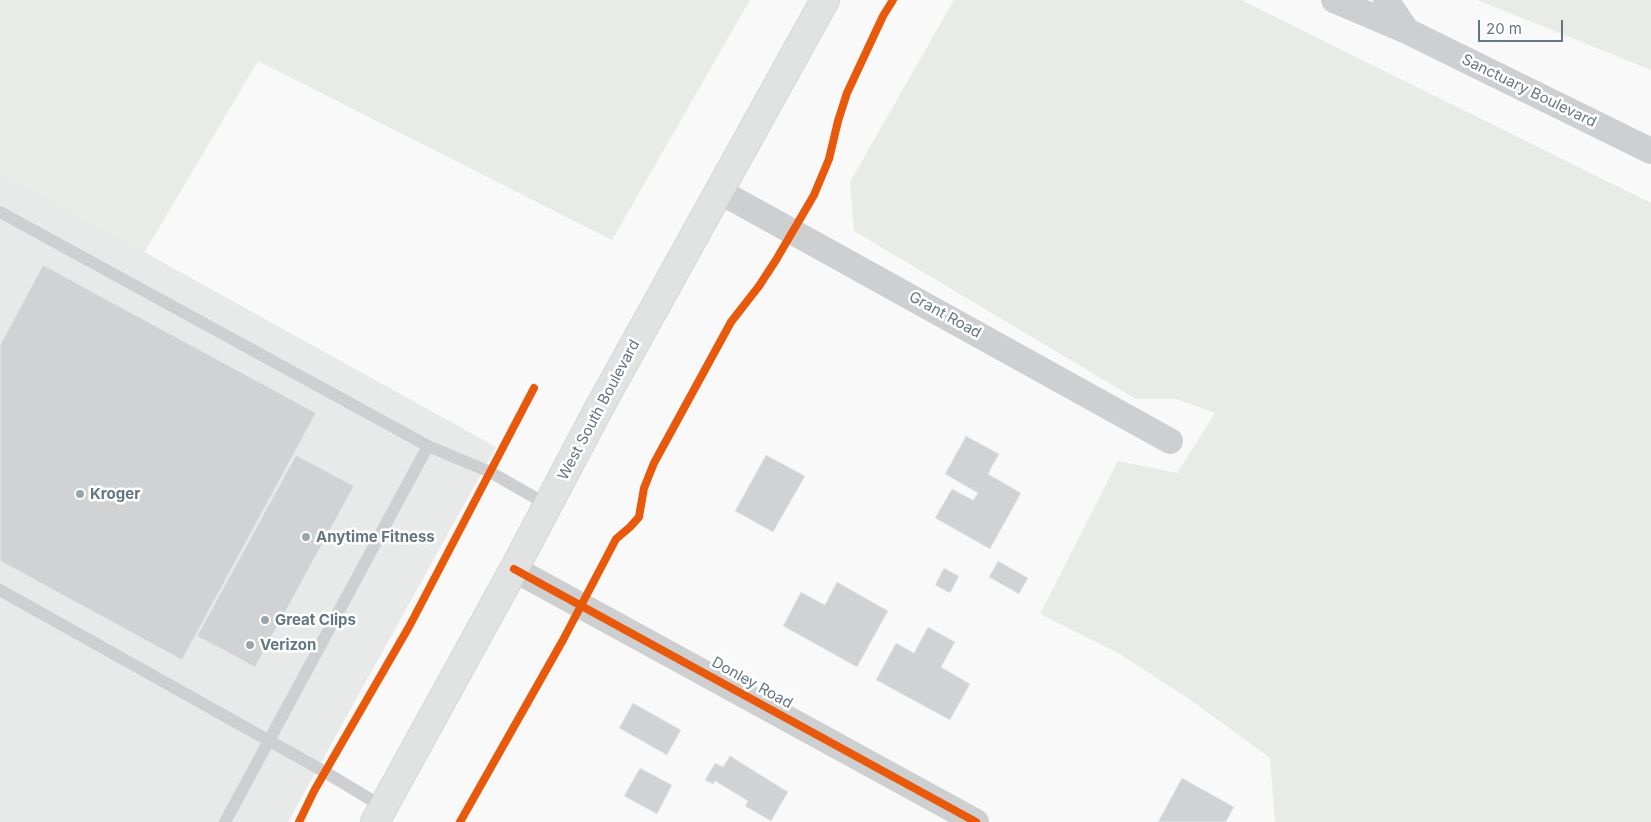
<!DOCTYPE html>
<style>
body{margin:0}
#map{position:relative;width:1651px;height:822px;overflow:hidden;background:#f9f9f9;font-family:Inter,sans-serif}
canvas{display:block}
.scale{position:absolute;left:1478px;top:20px;width:85px;height:22px;box-sizing:border-box;border:2px solid #657683;border-top:0;padding-left:6px;font-size:15px;line-height:18px;white-space:nowrap;color:#657683;-webkit-text-stroke:4px #fff;paint-order:stroke}
</style>
<div id="map">
<canvas width="1651" height="822"></canvas>
<div class="scale">20 m</div>
</div>
<script>
const context = document.querySelector('canvas').getContext('2d');
context.lineJoin = 'round';
function paint(path, color) { context.fillStyle = color; context.fill(path, 'evenodd'); }
const toPath = rows => new Path2D(rows.map(r => 'M' + r).join(''));
function strokePath(path, color, width, dash) { context.strokeStyle = color; context.lineWidth = width; context.lineCap = dash ? 'butt' : 'round'; context.setLineDash(dash || []); context.stroke(path); }
function write(font, color, halo, rows, align = 'center') {
  context.font = font + ' Inter,sans-serif'; context.lineWidth = 5; context.setLineDash([]); context.textBaseline = 'middle'; context.strokeStyle = halo; context.fillStyle = color; for (const [text, x, y, turn = 0] of rows) {
    context.save(); context.translate(x, y); context.rotate((+turn || 0) * Math.PI / 180); context.textAlign = isNaN(turn) ? turn : align; if (halo) context.strokeText(text, 0, 0); context.fillText(text, 0, 0); context.restore();
  }
}
paint(toPath([
 [0,172,496,447,288,822,0,822]
]), '#e8e9e9');
paint(toPath([
 [0,0,750,0,612,240,258,61,144,253,0,172],
 [954,0,1241,0,1651,203,1651,822,1275,822,1270,758,1195,703,1120,654,1040,614,1118,461,1177,473,1215,413,1176,399,1136,399,854,231,850,182],
 [1477,0,1651,0,1651,70]
]), '#e8ebe6');
const building = toPath([
 [43,265,316,413,182,660,0,561,0,345,43,265],
 [966,436,999,454,988,474,1021,493,990,549,935,518,952,489,973,500,978,493,945,474,966,436],
 [296,455,354,486,255,667,197,636,296,455],
 [766,455,805,476,773,532,735,511,766,455],
 [998,561,1028,578,1019,594,989,577,998,561],
 [944,568,959,576,950,593,935,585,944,568],
 [837,582,888,611,857,667,783,626,801,592,825,605,837,582],
 [928,627,955,642,941,667,970,684,950,720,876,680,896,643,914,653,928,627],
 [633,703,681,730,667,755,619,728,633,703],
 [730,756,788,792,771,821,745,806,748,801,715,781,713,784,705,780,715,763,723,767,730,756],
 [640,768,672,785,657,814,624,796,640,768],
 [1182,778,1234,807,1226,822,1158,822,1182,778]
]);
paint(building, '#d0d2d3');
strokePath(building, '#e8e8e8', 1);
const secondary = toPath([
 [375,822,514,569,599,408,825,0]
]);
strokePath(secondary, '#d5d6d7', 30);
strokePath(toPath([
 [0,212,428,446,490,472,548,505],
 [0,590,325,772,383,807],
 [225,822,428,446]
]), '#cecfd0', 12);
strokePath(toPath([
 [1334,0,1407,31,1651,151],
 [1386,0,1407,31],
 [719,191,1170,441],
 [514,569,976,822]
]), '#cecfd0', 26);
strokePath(secondary, '#e1e2e2', 28);
strokePath(toPath([
 [514,569,976,822],
 [299,822,314,791,410,625,534,388],
 [460,822,563,640,616,539,630,527,639,517,644,488,654,463,731,322,759,286,776,260,814,195,829,159,838,121,847,93,883,16,893,0]
]), '#e8590c', 8);
for (const [x, y, r, color] of [
 [80,494,5,"#99a4ac"],
 [306,537,5,"#99a4ac"],
 [265,620,5,"#99a4ac"],
 [250,645,5,"#99a4ac"]
]) { const dot = new Path2D(); dot.arc(x, y, r, 0, 2 * Math.PI); context.fillStyle = color; context.fill(dot); strokePath(dot, '#fff', 2); }
write('15px', '#657683', '#fff', [
 ["Sanctuary Boulevard",1529,91,26],
 ["Grant Road",945,315,29],
 ["West South Boulevard",599,410,-62],
 ["Donley Road",752,683,29]
]);
write('bold 15px', '#657683', '#fff', [
 ["Kroger",90,494],
 ["Anytime Fitness",316,537],
 ["Great Clips",275,620],
 ["Verizon",260,645]
], 'left');
</script>
